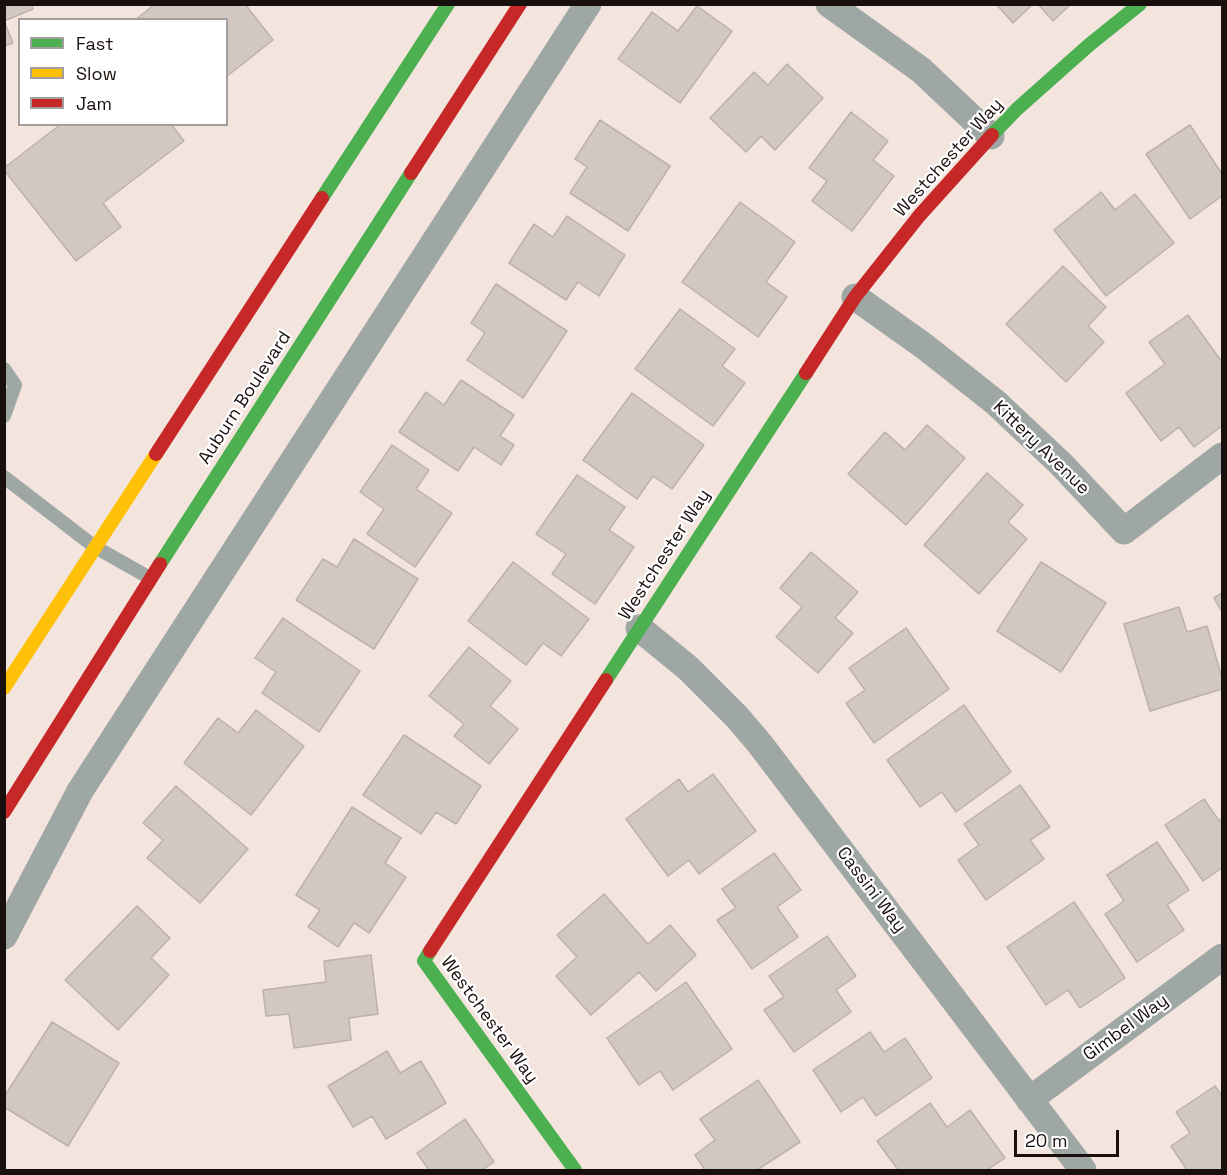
<!DOCTYPE html>
<style>
body{margin:0}
#map{position:relative;width:1227px;height:1175px;overflow:hidden;background:#f3e4dd;font-family:"Space Grotesk",sans-serif}
canvas{display:block}
.frame{position:absolute;inset:0;border:6px solid #19100d;pointer-events:none}
.legend{position:absolute;left:18px;top:18px;width:210px;height:108px;box-sizing:border-box;background:#fff;border:2px solid #a39f9e;margin:0;padding:8px 10px;list-style:none;font-size:18px;color:#19100d}
.legend li{display:flex;align-items:center;gap:12px;height:30px}
.legend b{width:30px;border:2px solid #a39f9e}
.scale{position:absolute;left:1014px;top:1130px;width:105px;height:27px;box-sizing:border-box;border:3px solid #19100d;border-top:0;padding-left:8px;font-size:18px;line-height:21px;white-space:nowrap;color:#19100d;-webkit-text-stroke:4px #fff;paint-order:stroke}
</style>
<div id="map">
<canvas width="1227" height="1175"></canvas>
<div class="frame"></div>
<ul class="legend">
<li><b style="height:8px;background:#4caf50"></b>Fast</li>
<li><b style="height:8px;background:#ffc107"></b>Slow</li>
<li><b style="height:8px;background:#c62828"></b>Jam</li>
</ul>
<div class="scale">20 m</div>
</div>
<script>
const context = document.querySelector('canvas').getContext('2d');
context.lineJoin = 'round';
function paint(path, color) { context.fillStyle = color; context.fill(path, 'evenodd'); }
const toPath = rows => new Path2D(rows.map(r => 'M' + r).join(''));
function strokePath(path, color, width, dash) { context.strokeStyle = color; context.lineWidth = width; context.lineCap = dash ? 'butt' : 'round'; context.setLineDash(dash || []); context.stroke(path); }
function write(font, color, halo, rows, align = 'center') {
  context.font = font + ' "Space Grotesk",sans-serif'; context.lineWidth = 4.5; context.setLineDash([]); context.textBaseline = 'middle'; context.strokeStyle = halo; context.fillStyle = color; for (const [text, x, y, turn = 0] of rows) {
    context.save(); context.translate(x, y); context.rotate((+turn || 0) * Math.PI / 180); context.textAlign = isNaN(turn) ? turn : align; if (halo) context.strokeText(text, 0, 0); context.fillText(text, 0, 0); context.restore();
  }
}
const building = toPath([
 [4,4,31,4,33,9,4,21,4,4],
 [155,4,245,4,273,40,226,77,226,20,135,20,155,4],
 [996,4,1033,4,1013,23,996,4],
 [1038,4,1071,4,1053,21,1038,4],
 [697,6,732,31,680,103,618,59,652,12,678,31,697,6],
 [4,21,13,43,4,46,4,21],
 [787,64,823,98,775,150,761,136,746,152,710,118,754,72,768,85,787,64],
 [851,112,888,141,873,160,894,176,852,231,812,201,827,181,809,168,851,112],
 [600,120,670,166,628,231,570,193,587,167,575,159,600,120],
 [61,124,171,124,184,141,103,203,121,227,76,261,4,170,4,168,61,124],
 [1190,125,1222,174,1222,196,1190,219,1146,154,1190,125],
 [1101,192,1115,210,1135,194,1174,243,1106,296,1054,230,1101,192],
 [740,202,795,242,766,282,787,297,758,337,682,282,740,202],
 [567,216,625,255,599,296,578,282,566,300,509,263,534,224,553,237,567,216],
 [1063,266,1106,307,1088,326,1104,342,1066,382,1006,324,1063,266],
 [496,284,567,331,523,398,467,360,485,333,471,323,496,284],
 [680,309,735,349,722,366,745,383,713,426,635,369,680,309],
 [1188,315,1222,362,1222,426,1194,447,1179,427,1161,441,1126,393,1165,364,1149,342,1188,315],
 [461,380,514,415,500,436,514,445,501,465,474,447,458,471,399,432,426,392,444,405,461,380],
 [632,393,704,445,672,489,653,476,637,499,583,460,632,393],
 [927,425,965,458,906,525,848,474,885,432,905,450,927,425],
 [392,445,429,470,416,489,452,513,415,567,367,534,384,509,360,492,392,445],
 [987,473,1023,505,1008,522,1027,539,979,594,924,545,987,473],
 [577,475,625,507,609,530,634,547,595,604,552,574,566,554,536,534,577,475],
 [354,539,418,579,374,649,296,600,323,559,337,567,354,539],
 [811,552,858,592,835,618,853,633,818,673,776,637,802,607,780,588,811,552],
 [513,562,589,619,561,656,543,643,526,665,468,621,513,562],
 [1041,562,1106,603,1061,672,997,631,1041,562],
 [1222,593,1222,612,1214,598,1222,593],
 [1179,607,1187,632,1207,626,1222,678,1222,689,1150,711,1124,624,1179,607],
 [283,618,360,671,319,732,262,693,276,672,255,658,283,618],
 [906,628,949,689,874,743,846,703,865,690,849,668,906,628],
 [469,647,511,681,490,706,518,729,489,764,454,736,464,724,429,696,469,647],
 [964,705,1011,772,956,812,942,792,920,807,887,760,964,705],
 [256,710,304,746,251,815,184,763,218,718,238,733,256,710],
 [404,735,481,786,456,824,436,812,421,834,363,795,404,735],
 [713,774,756,831,699,874,689,860,668,876,626,819,679,779,688,792,713,774],
 [1020,785,1050,827,1030,840,1044,859,986,900,958,860,979,845,964,824,1020,785],
 [176,786,248,849,200,903,147,858,163,840,143,823,176,786],
 [1204,799,1219,821,1222,818,1222,868,1203,881,1165,825,1204,799],
 [352,807,401,838,385,863,406,877,369,933,354,923,338,947,308,927,320,910,296,895,352,807],
 [1157,842,1189,890,1167,905,1184,930,1137,962,1105,914,1124,901,1107,875,1157,842],
 [774,853,801,890,777,907,798,937,752,969,717,920,736,908,722,889,774,853],
 [604,894,648,944,670,925,696,955,656,991,639,972,591,1015,556,976,577,957,557,935,604,894],
 [1074,902,1125,978,1080,1008,1068,990,1046,1005,1007,947,1074,902],
 [137,906,170,938,151,958,169,975,118,1030,65,980,137,906],
 [827,936,856,976,836,990,851,1012,794,1052,764,1010,784,997,769,976,827,936],
 [371,955,378,1014,349,1018,351,1040,294,1048,289,1014,266,1016,263,990,326,982,324,961,371,955],
 [686,982,732,1049,673,1090,660,1071,639,1085,607,1038,686,982],
 [52,1022,119,1063,68,1146,4,1107,4,1097,52,1022],
 [870,1032,884,1052,905,1038,932,1078,876,1116,863,1097,841,1112,813,1070,870,1032],
 [387,1051,400,1073,421,1061,446,1103,386,1139,372,1116,353,1127,328,1086,387,1051],
 [758,1080,800,1142,757,1170,705,1170,695,1155,715,1140,700,1119,758,1080],
 [1215,1086,1222,1096,1222,1170,1187,1170,1171,1146,1190,1133,1176,1112,1215,1086],
 [930,1103,947,1127,970,1110,1005,1158,987,1170,898,1170,877,1141,930,1103],
 [465,1119,494,1162,482,1170,429,1170,417,1153,465,1119]
]);
paint(building, '#d3c7c2');
strokePath(building, '#bdb1ac', 1.5);
strokePath(toPath([
 [4,369,15,385,4,416],
 [4,477,95,547,150,578]
]), '#9fa7a5', 14);
strokePath(toPath([
 [829,4,921,70,991,136],
 [855,297,924,346,995,402,1061,464,1124,531,1222,456],
 [639,628,688,668,737,717,760,744,1083,1170],
 [4,936,80,791,588,4],
 [1029,1100,1222,957]
]), '#9fa7a5', 27);
strokePath(toPath([
 [992,135,1017,109,1089,45,1140,4],
 [322,198,448,4],
 [160,564,411,173],
 [606,680,806,373],
 [430,951,424,961,575,1170]
]), '#4caf50', 14);
strokePath(toPath([
 [4,688,156,454]
]), '#ffc107', 14);
strokePath(toPath([
 [411,173,520,4],
 [806,373,855,297,919,216,992,135],
 [156,454,322,198],
 [4,812,160,564],
 [430,951,606,680]
]), '#c62828', 14);
write('18px', '#19100d', '#fff', [
 ["Westchester Way",949,158,-48],
 ["Auburn Boulevard",245,398,-57],
 ["Kittery Avenue",1041,448,44],
 ["Westchester Way",665,555,-57],
 ["Cassini Way",871,890,53],
 ["Westchester Way",489,1020,54],
 ["Gimbel Way",1126,1028,-36]
]);
</script>
